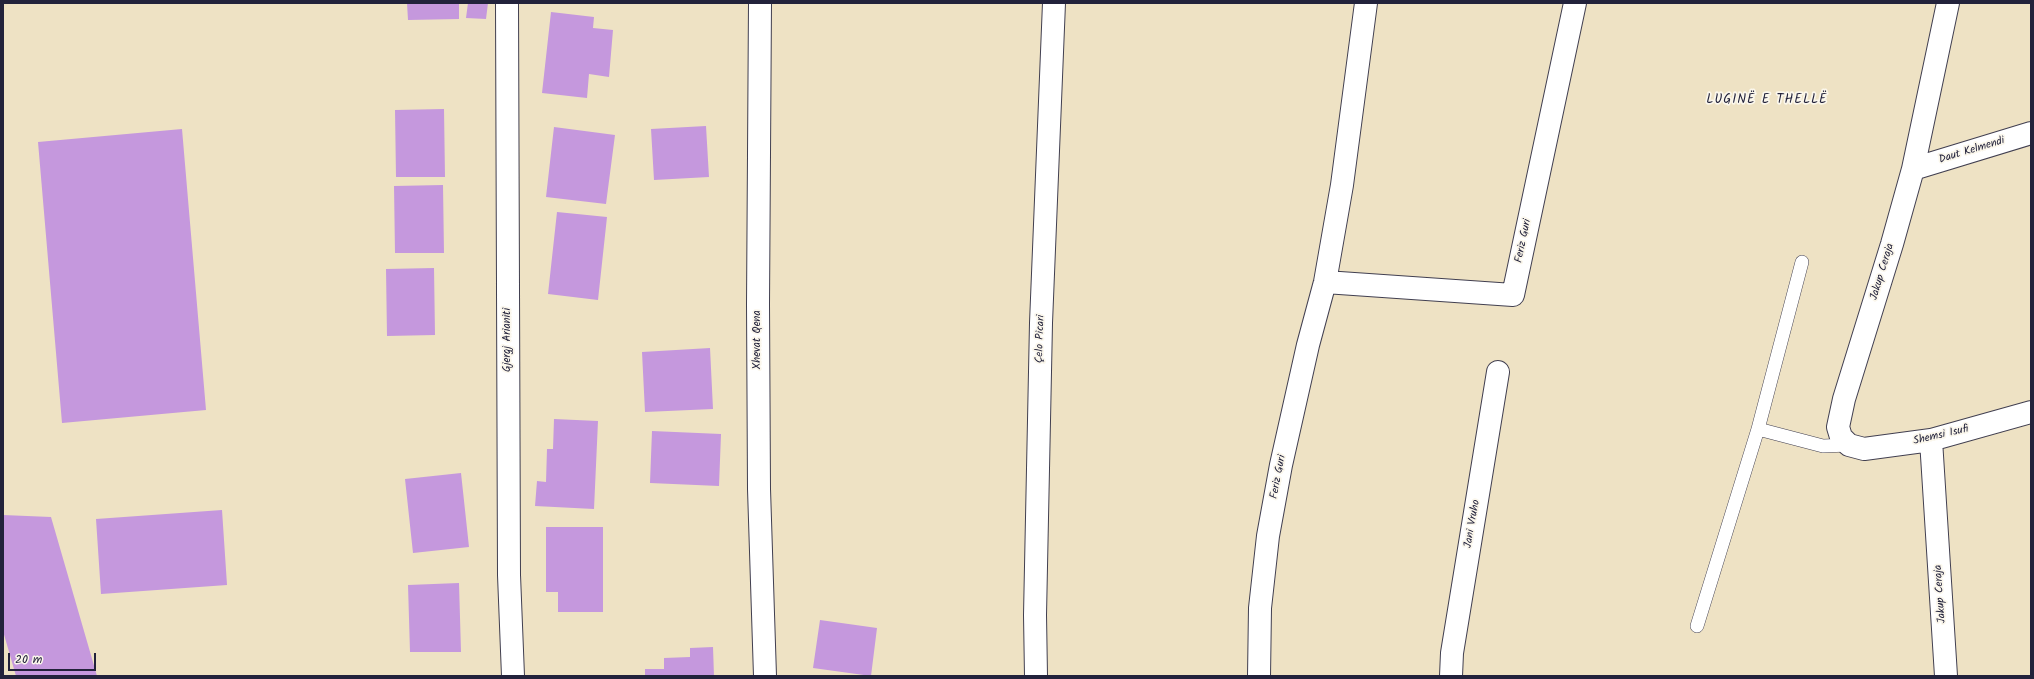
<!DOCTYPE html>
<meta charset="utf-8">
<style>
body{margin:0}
#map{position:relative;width:2034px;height:679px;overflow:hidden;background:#eee2c4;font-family:Kalam,sans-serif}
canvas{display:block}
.frame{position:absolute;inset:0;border:4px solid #22223b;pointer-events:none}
.scale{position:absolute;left:8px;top:653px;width:88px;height:18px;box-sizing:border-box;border:2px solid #22223b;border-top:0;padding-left:5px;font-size:12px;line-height:14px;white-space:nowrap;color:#22223b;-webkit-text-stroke:3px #fbf7ec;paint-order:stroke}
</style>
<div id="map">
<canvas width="2034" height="679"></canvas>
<div class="frame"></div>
<div class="scale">20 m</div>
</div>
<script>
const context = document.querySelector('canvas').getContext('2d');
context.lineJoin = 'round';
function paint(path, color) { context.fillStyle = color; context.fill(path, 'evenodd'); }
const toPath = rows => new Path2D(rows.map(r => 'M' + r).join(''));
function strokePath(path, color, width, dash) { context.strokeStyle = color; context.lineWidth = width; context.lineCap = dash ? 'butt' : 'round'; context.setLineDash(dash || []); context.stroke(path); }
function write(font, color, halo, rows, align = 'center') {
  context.font = font + ' Kalam,sans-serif'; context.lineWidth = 3.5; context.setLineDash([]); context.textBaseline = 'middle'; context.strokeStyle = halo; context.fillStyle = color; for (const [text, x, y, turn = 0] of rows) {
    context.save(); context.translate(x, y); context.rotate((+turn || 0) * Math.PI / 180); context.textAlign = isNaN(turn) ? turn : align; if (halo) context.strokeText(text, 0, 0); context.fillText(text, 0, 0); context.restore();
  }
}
paint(toPath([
 [407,3,459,3,459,19,408,20],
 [468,3,488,3,486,19,466,18],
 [551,12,594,17,593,28,613,30,609,77,589,74,587,98,542,93],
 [444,109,445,177,396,177,395,110],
 [706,126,709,177,654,180,651,129],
 [554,127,615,135,606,204,546,197],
 [182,129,206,410,62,423,38,142],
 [443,185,444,253,395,253,394,186],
 [557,212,607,217,598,300,548,294],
 [434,268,435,335,387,336,386,269],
 [710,348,713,409,645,412,642,352],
 [554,419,598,421,594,509,535,506,537,481,546,482,547,449,553,449],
 [652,431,721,434,719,486,650,483],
 [461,473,469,547,413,553,405,479],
 [222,510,227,585,101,594,96,519],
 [3,515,51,517,97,676,16,676,3,631],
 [546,527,603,527,603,612,558,612,558,592,546,592],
 [459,583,461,652,410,652,408,585],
 [820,620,877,628,871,676,813,668],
 [713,647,714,676,645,676,645,669,664,669,664,658,690,657,690,648]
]), '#c598dd');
const lane = toPath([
 [1758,429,1823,446,1849,445],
 [1697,626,1758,429,1802,262]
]);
const street = toPath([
 [507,3,509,575,513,676],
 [760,3,758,304,759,489,765,676],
 [1948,3,1913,169,1892,244,1844,399,1838,427,1841,437,1849,445,1864,449,1931,440,2031,412],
 [1913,169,2031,133],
 [1325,282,1513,295,1575,3],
 [1931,440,1946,676],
 [1036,676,1035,615,1041,323,1054,3],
 [1259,676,1260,608,1268,536,1281,465,1308,345,1325,282,1342,185,1366,3],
 [1451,676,1452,653,1498,372]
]);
strokePath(lane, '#413f50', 14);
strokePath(street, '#413f50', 24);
strokePath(lane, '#fff', 13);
strokePath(street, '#fff', 22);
write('11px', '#22223b', '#fbf7ec', [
 ["Daut Kelmendi",1972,151,-17],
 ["Feriz Guri",1524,241,-78],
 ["Jakup Ceraja",1883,272,-73],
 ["Çelo Picari",1041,339,-88],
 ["Gjergj Arianiti",508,340,-90],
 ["Xhevat Qena",758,340,-90],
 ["Shemsi Isufi",1941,436,-13],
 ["Feriz Guri",1279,477,-79],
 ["Jani Vruho",1473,524,-80],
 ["Jakup Ceraja",1941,594,-94]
]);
context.letterSpacing = '1px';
write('13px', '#22223b', '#fbf7ec', [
 ["LUGINË E THELLË",1767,101]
]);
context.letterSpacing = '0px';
</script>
